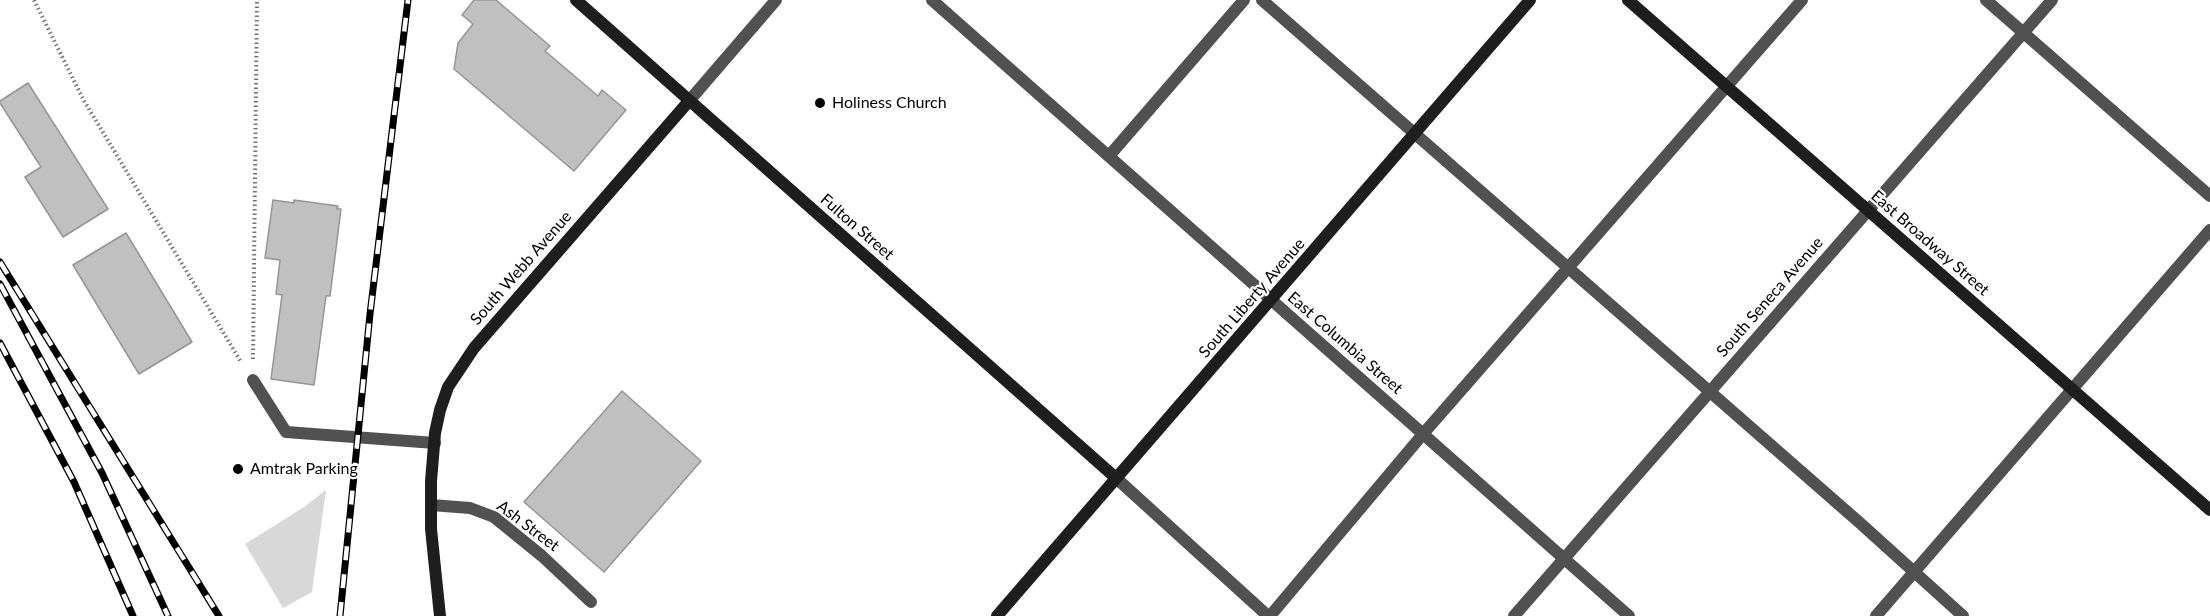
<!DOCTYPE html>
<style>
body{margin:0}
canvas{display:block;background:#fff}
</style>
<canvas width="2210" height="616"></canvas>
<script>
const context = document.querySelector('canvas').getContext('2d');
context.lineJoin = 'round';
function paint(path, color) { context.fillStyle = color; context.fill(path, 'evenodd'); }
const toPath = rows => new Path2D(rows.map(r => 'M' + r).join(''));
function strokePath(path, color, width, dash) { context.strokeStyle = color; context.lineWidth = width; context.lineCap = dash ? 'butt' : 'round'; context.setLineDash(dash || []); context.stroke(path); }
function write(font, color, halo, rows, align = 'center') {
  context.font = font + ' Lato,sans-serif'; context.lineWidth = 4.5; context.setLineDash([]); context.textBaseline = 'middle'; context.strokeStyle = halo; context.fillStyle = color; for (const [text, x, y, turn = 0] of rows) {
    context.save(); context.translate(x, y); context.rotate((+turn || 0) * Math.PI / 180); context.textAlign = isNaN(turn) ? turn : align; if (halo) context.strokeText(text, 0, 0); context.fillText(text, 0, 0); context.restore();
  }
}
paint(toPath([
 [326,490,312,592,283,608,245,544,304,507]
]), '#d8d8d8');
const building = toPath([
 [474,0,496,0,550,46,545,51,598,96,602,90,626,110,574,171,454,69,458,43,473,24,462,15,474,0],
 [28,83,108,209,63,237,25,177,41,167,0,103,0,101,28,83],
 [273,200,294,203,294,200,338,206,337,209,341,209,330,296,326,296,314,385,271,379,282,295,276,294,280,260,265,258,273,200],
 [126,233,192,342,139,374,73,265,126,233],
 [622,391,701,461,604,572,524,502,622,391]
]);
paint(building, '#c0c0c0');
strokePath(building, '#959595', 1.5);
strokePath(toPath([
 [34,0,83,99,241,362],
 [253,359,257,0]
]), '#737373', 4, [1.5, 3]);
strokePath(toPath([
 [1262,0,1860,523,1963,616],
 [1986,0,2210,196],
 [1109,156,1244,0],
 [253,380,286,432,435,443],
 [1116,478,1268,616],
 [431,505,470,508,494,517,542,556,591,602],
 [1270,616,1423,434,1802,0],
 [1876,616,2210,230]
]), '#515151', 12);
strokePath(toPath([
 [932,0,1629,616],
 [689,101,776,0],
 [1514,616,2052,0]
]), '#515151', 12);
strokePath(toPath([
 [576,0,1116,478],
 [1628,0,2210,510],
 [440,616,431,529,431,481,435,433,440,410,448,387,474,348,689,101],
 [997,616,1530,0]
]), '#1e1e1e', 12);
const rail = toPath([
 [0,262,219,616],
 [0,284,102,473,168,616],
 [0,343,74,482,133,616],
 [340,616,370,314,408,0]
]);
strokePath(rail, '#000', 7);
strokePath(rail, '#fff', 4.5, [14]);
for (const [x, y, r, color] of [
 [820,103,6,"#000"],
 [238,469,6,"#000"]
]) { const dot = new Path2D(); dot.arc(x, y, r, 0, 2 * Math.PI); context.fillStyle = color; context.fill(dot); strokePath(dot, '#fff', 2); }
write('16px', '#000', '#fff', [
 ["Holiness Church",832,103],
 ["Amtrak Parking",250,469]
], 'left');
write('16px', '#000', '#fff', [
 ["Fulton Street",857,227,41],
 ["East Broadway Street",1930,243,41],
 ["South Webb Avenue",521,268,-49],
 ["South Seneca Avenue",1770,297,-49],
 ["South Liberty Avenue",1252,298,-49],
 ["East Columbia Street",1345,343,41],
 ["Ash Street",528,526,37]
]);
</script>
